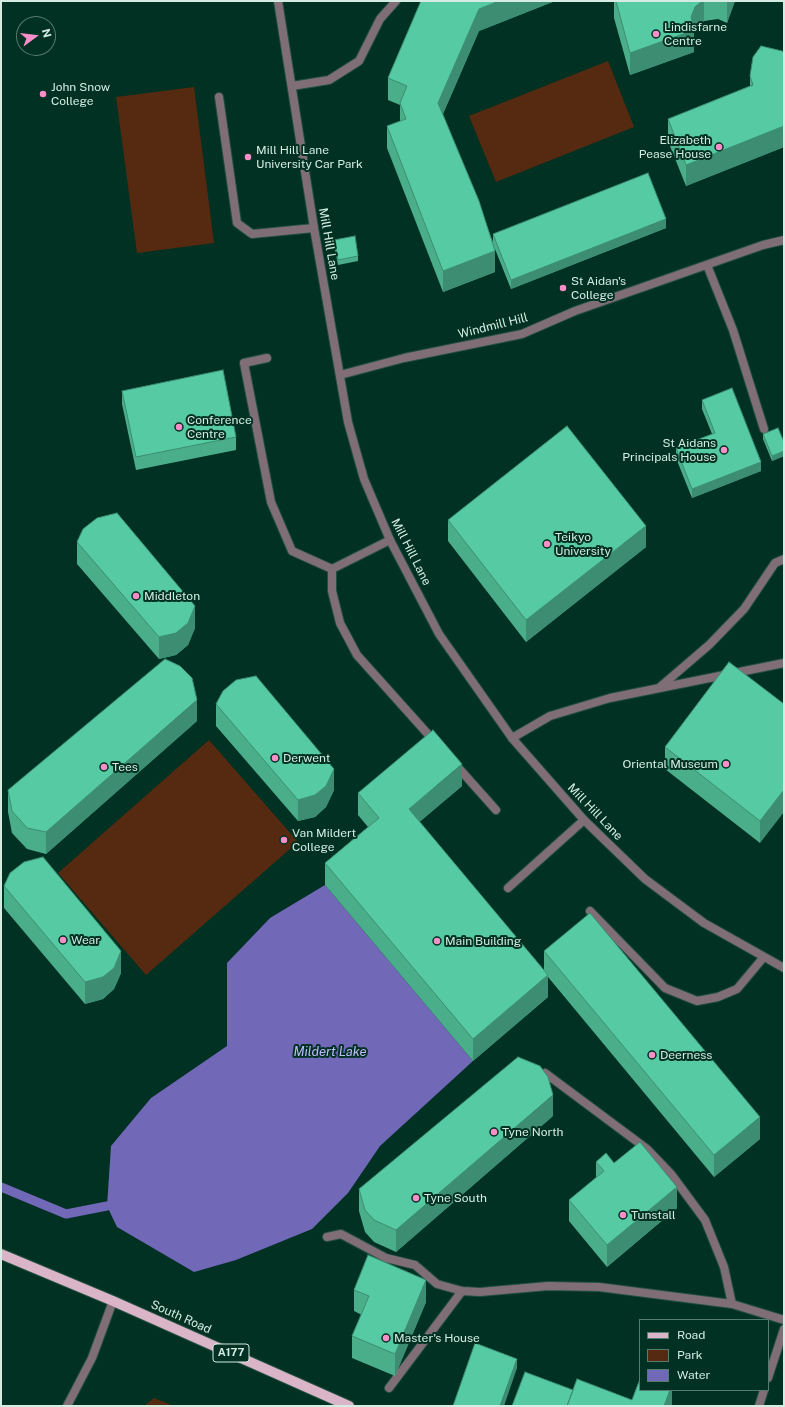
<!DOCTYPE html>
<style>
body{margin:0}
#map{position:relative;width:785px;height:1407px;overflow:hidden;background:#003122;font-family:"Public Sans",sans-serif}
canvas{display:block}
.frame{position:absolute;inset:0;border:2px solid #d4ece2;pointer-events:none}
.legend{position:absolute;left:639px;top:1319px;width:130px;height:72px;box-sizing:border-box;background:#003122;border:1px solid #557c6f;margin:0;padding:5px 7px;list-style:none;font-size:12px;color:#d4ece2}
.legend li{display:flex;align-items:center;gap:8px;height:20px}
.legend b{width:20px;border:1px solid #557c6f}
.north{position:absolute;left:16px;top:16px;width:40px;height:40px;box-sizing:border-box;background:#003122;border:1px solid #557c6f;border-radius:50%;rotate:75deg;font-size:11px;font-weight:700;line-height:16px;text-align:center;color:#d4ece2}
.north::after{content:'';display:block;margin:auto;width:14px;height:18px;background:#f98fc9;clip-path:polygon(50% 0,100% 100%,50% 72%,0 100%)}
</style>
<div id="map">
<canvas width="785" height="1407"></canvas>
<div class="frame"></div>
<ul class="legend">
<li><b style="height:5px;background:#dab5c7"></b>Road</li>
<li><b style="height:11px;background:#562a11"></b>Park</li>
<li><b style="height:11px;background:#7168b8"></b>Water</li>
</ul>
<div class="north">N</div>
</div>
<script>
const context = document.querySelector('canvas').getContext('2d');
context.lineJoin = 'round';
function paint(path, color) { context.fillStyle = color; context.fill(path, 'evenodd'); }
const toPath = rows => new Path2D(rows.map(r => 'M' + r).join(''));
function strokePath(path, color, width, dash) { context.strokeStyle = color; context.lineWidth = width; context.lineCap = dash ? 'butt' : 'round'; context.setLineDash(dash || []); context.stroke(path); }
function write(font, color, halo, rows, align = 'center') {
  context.font = font + ' "Public Sans",sans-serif'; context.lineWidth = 4; context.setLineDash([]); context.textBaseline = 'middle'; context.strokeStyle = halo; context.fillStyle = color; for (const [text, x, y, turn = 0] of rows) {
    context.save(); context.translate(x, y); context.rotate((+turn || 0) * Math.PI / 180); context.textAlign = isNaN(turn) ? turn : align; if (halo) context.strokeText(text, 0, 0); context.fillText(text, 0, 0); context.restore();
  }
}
paint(toPath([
 [608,61,634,127,496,182,469,116],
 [194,87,214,243,137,253,116,97],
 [209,740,298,842,146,975,58,873],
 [154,1398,174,1406,144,1406]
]), '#562a11');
paint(toPath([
 [325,885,473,1061,380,1146,348,1193,312,1229,236,1260,194,1272,117,1227,107,1206,111,1146,151,1098,227,1046,227,963,270,918]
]), '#7168b8');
strokePath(toPath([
 [1,1187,66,1214,107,1206]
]), '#7168b8', 9);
const service = toPath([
 [292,86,329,80,359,61,380,19,396,1],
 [219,97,237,223,252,234,314,228],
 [707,265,733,330,764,429],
 [267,358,244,363,271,502,292,551,332,569],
 [340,375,404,358,522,334,575,311,763,245,784,240],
 [390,540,332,569,332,591,340,623,357,655,435,742],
 [660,687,709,645,744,609,775,563,784,559],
 [512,738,550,716,610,698,784,663],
 [455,764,496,810],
 [508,888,584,820],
 [590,911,665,988,697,1001,718,997,737,989,763,958],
 [545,1073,647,1149,671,1174,705,1220,724,1267,732,1304],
 [327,1237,341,1234,386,1258,415,1265,437,1284,462,1291,480,1292,548,1286,599,1287,732,1304,784,1320],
 [389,1388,462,1291]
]);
const minor = toPath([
 [278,1,314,228,348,422,364,479,390,540,439,634,512,738,584,820,645,879,704,923,784,968],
 [768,1378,784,1329],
 [67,1406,92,1358,113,1301],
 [759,1406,764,1390]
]);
const primary = toPath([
 [1,1254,113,1301,349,1406]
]);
strokePath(service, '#224f41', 10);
strokePath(minor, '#224f41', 10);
strokePath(primary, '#224f41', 12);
strokePath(service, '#806e77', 8);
strokePath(minor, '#806e77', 8);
strokePath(primary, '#dab5c7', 10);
paint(toPath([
 [421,1,555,1,479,31,443,114,493,242,493,234,666,228,511,289,495,249,495,272,443,292,387,148,387,126,400,121,400,105,388,100,388,78],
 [614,1,735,1,727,23,718,19,704,21,695,29,694,31,694,52,630,75,614,18],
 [784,53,784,147,686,186,668,141,668,119,750,86,750,76],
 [334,240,358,256,358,261,338,265,334,245],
 [122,391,236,437,236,450,136,470,122,404],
 [702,400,761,471,692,498,676,458,676,448,712,434,702,409],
 [763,434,784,442,784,456,772,461,763,439],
 [448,520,646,547,526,642,448,541],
 [77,542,195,628,188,645,176,655,159,659,77,564],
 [216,704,334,790,326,807,315,817,298,821,216,726],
 [784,704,760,843,665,769,665,747],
 [197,721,46,854,27,849,12,833,8,812,8,790],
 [462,786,419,822,544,970,544,951,760,1139,714,1177,548,977,548,997,473,1061,325,885,325,863,368,827,358,815,358,793],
 [4,886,121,973,114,989,103,999,85,1004,4,908],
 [553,1116,396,1252,374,1242,365,1232,359,1211,359,1189],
 [596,1162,614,1163,677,1208,607,1267,569,1221,569,1200,596,1178],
 [354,1290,426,1302,395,1376,352,1358,352,1336,362,1315,354,1311]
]), '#4aae8b');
paint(toPath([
 [499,1,555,1,479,31,438,125,438,103,479,9],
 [702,1,704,1,704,21,695,29,694,31,694,52,630,75,630,53,695,7],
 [727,1,735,1,727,23],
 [784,126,784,147,686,186,686,165],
 [666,219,666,228,511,289,511,280],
 [495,251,495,272,443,292,443,271],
 [784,451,784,456,772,461,772,456],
 [761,462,761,471,692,498,692,489],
 [646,526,646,547,526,642,526,620],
 [195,606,195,628,188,645,176,655,159,659,159,637],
 [197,700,197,721,46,854,46,832],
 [462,764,462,786,409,831,409,809],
 [334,769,334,790,326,807,315,817,298,821,298,800],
 [784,790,784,812,760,843,760,821],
 [121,951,121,973,114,989,103,999,85,1004,85,982],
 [548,975,548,997,473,1061,473,1039],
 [553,1095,553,1116,396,1252,396,1230],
 [760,1117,760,1139,714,1177,714,1155],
 [677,1187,677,1208,607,1267,607,1245],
 [426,1280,426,1302,395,1376,395,1354],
 [517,1359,517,1368,504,1406,500,1406],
 [670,1390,672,1390,672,1406,664,1406]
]), '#3c8d71');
const building = toPath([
 [421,1,499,1,479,9,438,103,479,201,495,251,443,271,387,126,406,119,400,103,407,86,388,78,421,1],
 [616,1,702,1,695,7,691,17,694,30,630,53,616,1],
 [761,46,782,51,784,53,784,126,686,165,668,119,753,85,750,76,753,57,761,46],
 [648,173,666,219,511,280,493,234,648,173],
 [355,236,358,256,338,260,334,240,355,236],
 [223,370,236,437,136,457,122,391,223,370],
 [732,388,761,462,692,489,676,448,715,433,702,400,732,388],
 [567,426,646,526,526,620,448,520,567,426],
 [778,428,784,442,784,451,772,456,763,434,778,428],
 [117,513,195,606,188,623,176,633,159,637,77,542,83,529,97,518,117,513],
 [165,659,180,666,192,678,197,700,46,832,27,828,12,811,8,790,165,659],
 [729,662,784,704,784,790,760,821,665,747,729,662],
 [256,676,334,769,326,786,315,795,298,800,216,704,223,691,236,680,256,676],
 [433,730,462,764,409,809,548,975,473,1039,325,863,379,818,358,793,433,730],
 [43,857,121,951,114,968,103,977,85,982,4,886,10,873,24,862,43,857],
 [590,913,760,1117,714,1155,544,951,590,913],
 [518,1057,540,1066,548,1077,553,1095,396,1230,374,1220,365,1210,359,1189,518,1057],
 [640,1142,677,1187,607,1245,569,1200,604,1171,596,1162,606,1153,614,1163,640,1142],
 [368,1255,426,1280,395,1354,352,1336,369,1296,354,1290,368,1255],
 [475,1343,517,1359,500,1406,453,1406,475,1343],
 [525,1372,573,1390,567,1406,512,1406,525,1372],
 [577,1379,632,1400,640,1379,640,1390,670,1390,664,1406,567,1406,577,1379]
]);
paint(building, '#56caa2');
strokePath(building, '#3c8d71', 1);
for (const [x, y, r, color] of [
 [656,34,4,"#f98fc9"],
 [43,94,4,"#f98fc9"],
 [719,147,4,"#f98fc9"],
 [248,157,4,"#f98fc9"],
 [563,288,4,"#f98fc9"],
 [179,427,4,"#f98fc9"],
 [724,450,4,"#f98fc9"],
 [547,544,4,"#f98fc9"],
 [136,596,4,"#f98fc9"],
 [275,758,4,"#f98fc9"],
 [726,764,4,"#f98fc9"],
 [104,767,4,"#f98fc9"],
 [284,840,4,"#f98fc9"],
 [63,940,4,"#f98fc9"],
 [437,941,4,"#f98fc9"],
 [652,1055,4,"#f98fc9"],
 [494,1132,4,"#f98fc9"],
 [416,1198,4,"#f98fc9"],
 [623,1215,4,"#f98fc9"],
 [386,1338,4,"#f98fc9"]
]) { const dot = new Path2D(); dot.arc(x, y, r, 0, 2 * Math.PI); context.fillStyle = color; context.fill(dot); strokePath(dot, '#003122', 1.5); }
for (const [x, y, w] of [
 [231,1353,36]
]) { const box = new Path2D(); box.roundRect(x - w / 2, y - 9, w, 18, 3); context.fillStyle = '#003122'; context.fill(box); strokePath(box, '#d4ece2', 1); }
write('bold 11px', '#d4ece2', null, [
 ["A177",231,1353]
]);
write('12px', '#d4ece2', '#003122', [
 ["Lindisfarne",664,27],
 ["Centre",664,41],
 ["John Snow",51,87],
 ["College",51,101],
 ["Elizabeth",711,140,"right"],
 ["Pease House",711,154,"right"],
 ["Mill Hill Lane",256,150],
 ["University Car Park",256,164],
 ["St Aidan's",571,281],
 ["College",571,295],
 ["Conference",187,420],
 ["Centre",187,434],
 ["St Aidans",716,443,"right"],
 ["Principals House",716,457,"right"],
 ["Teikyo",555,537],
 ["University",555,551],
 ["Middleton",144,596],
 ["Derwent",283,758],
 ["Oriental Museum",718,764,"right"],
 ["Tees",112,767],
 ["Van Mildert",292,833],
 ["College",292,847],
 ["Wear",71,940],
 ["Main Building",445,941],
 ["Deerness",660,1055],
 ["Tyne North",502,1132],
 ["Tyne South",424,1198],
 ["Tunstall",631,1215],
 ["Master's House",394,1338]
], 'left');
write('12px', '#d4ece2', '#003122', [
 ["Mill Hill Lane",329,244,80],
 ["Windmill Hill",493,326,-14],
 ["Mill Hill Lane",411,552,63],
 ["Mill Hill Lane",595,812,46],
 ["South Road",181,1317,24]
]);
write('italic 13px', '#c0bbfc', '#003122', [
 ["Mildert Lake",330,1052]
]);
</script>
